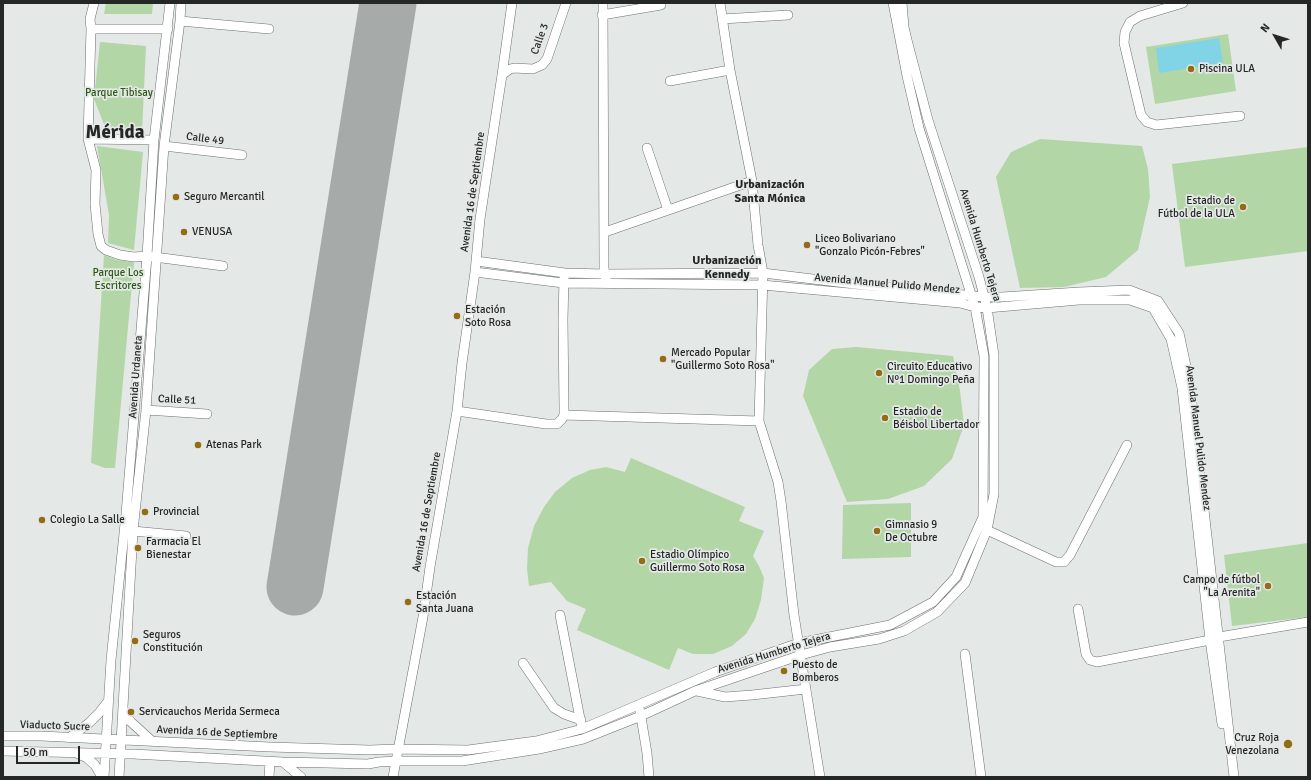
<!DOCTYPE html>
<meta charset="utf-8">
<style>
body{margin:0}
#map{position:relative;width:1311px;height:780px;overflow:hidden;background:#e4e8e7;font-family:Signika,sans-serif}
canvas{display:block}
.frame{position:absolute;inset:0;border:4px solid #252726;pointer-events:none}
.north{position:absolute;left:1255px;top:16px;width:40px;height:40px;-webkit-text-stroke:3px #e4e8e7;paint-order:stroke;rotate:309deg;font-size:11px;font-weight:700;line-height:16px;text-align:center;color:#252726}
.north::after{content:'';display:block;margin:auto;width:14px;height:18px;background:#252726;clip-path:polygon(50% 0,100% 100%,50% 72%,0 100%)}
.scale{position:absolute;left:16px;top:746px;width:64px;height:18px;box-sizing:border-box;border:2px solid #252726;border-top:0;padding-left:5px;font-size:12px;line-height:14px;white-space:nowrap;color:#252726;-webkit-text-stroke:3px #e4e8e7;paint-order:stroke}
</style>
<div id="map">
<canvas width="1311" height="780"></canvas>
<div class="frame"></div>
<div class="north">N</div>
<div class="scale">50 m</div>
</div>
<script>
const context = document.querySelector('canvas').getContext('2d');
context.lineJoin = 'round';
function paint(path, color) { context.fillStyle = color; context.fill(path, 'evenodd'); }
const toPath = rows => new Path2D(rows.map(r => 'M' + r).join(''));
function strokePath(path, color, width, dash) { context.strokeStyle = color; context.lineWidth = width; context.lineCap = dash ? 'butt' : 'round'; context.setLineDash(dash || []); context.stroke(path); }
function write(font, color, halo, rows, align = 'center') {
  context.font = font + ' Signika,sans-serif'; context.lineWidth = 3.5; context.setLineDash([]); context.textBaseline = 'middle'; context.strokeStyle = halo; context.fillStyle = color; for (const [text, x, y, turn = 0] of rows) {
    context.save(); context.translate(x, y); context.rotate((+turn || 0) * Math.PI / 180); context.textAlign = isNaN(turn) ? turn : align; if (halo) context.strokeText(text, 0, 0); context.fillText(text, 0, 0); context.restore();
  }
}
paint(toPath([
 [106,3,153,3,152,14,104,14],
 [1228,34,1236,91,1155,104,1146,47],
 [100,42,146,46,142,132,105,127,94,99],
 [1040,139,1142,146,1148,169,1150,197,1138,250,1106,277,1064,287,1020,288,996,177,1011,152],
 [97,146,143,152,134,250,108,243,109,215],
 [1308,147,1308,251,1185,267,1172,164],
 [104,255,117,260,134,262,115,468,105,468,91,463],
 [856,347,953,356,960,391,964,425,952,459,924,486,888,499,847,502,803,396,809,370,832,349],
 [631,458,745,507,739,521,764,531,753,556,759,566,764,578,761,600,755,619,746,634,732,646,713,654,693,654,678,648,669,670,577,630,586,609,567,601,551,582,529,586,527,569,528,548,534,526,544,507,555,492,572,478,590,470,606,467,625,472],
 [911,503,911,557,842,559,843,505],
 [1308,543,1308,617,1232,626,1224,555]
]), '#b3d6a6');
paint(toPath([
 [1219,38,1223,63,1159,73,1156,48]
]), '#81d4e5');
strokePath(toPath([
 [295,587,388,3]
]), '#a6aaa8', 57);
const minor = toPath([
 [94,3,90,19,91,29,88,139,96,170,95,204,98,234,101,246,106,250,120,255,134,257,147,256,223,266],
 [603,3,604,268,606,280],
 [720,3,730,70,752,181,758,245,763,273,759,421,778,482,781,501,794,615,820,777],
 [1183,3,1140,16,1130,22,1125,32,1124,43,1141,115,1147,122,1156,125,1240,116],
 [602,15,661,5],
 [722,19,788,15],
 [180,21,269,29],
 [91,29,168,29],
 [502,75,510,69,514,68,533,69,542,65,547,59,566,3],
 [670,81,730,70],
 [88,139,154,140],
 [164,146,242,155],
 [647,148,668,210],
 [605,232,752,181],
 [476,261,565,273,605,274,763,273,854,284,984,297,1002,297,1079,292,1129,290,1158,301,1179,333,1190,385,1234,777],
 [475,272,563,283,762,285,960,303,975,307,987,308,1079,300,1130,300,1153,308,1171,339,1182,388,1210,640,1222,724],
 [146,410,207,414],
 [457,411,546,424,557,424,562,419,564,415,564,408,563,320,564,278],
 [564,415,759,421],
 [987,530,1056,562,1064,562,1070,555,1127,445],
 [133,531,186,536],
 [1078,609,1086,654,1090,660,1097,662,1210,640,1219,637,1308,622],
 [560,615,582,729],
 [965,654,981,777],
 [523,663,554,708,564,714,581,720],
 [697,691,725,697,752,695,806,689],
 [123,708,126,716,131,722,153,742],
 [640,711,647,753,649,777],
 [3,736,41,736,270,747,370,750,397,749,468,750,536,741,582,729,715,672,799,643,890,625,933,602,956,577,983,517,984,356,975,307,919,128,907,76,893,3],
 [69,738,89,723,99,713,109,700],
 [3,751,133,754,283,762,368,764,379,762,395,761,462,761,539,749,583,739,641,716,695,691,801,655,830,647,879,639,904,631,937,612,965,583,987,530,994,494,994,355,987,308,979,277,928,120,907,40,904,27,902,3],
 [78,754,87,758,95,765,102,777],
 [283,762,301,777],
 [104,777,111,660,126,514,147,256,154,140,170,3],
 [119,777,133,531,146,410,164,146,180,21,181,3],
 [269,777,270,761],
 [393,777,423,617,430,567,457,411,462,363,475,272,480,219,502,75,512,3]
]);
strokePath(minor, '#6c706f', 10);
strokePath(minor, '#fff', 9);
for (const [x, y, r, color] of [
 [1191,69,4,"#936c14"],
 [176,197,4,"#936c14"],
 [1243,207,4,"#936c14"],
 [184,232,4,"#936c14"],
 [807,245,4,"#936c14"],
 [457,316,4,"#936c14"],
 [663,359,4,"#936c14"],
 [879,373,4,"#936c14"],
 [885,418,4,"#936c14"],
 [198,445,4,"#936c14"],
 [145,512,4,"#936c14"],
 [42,520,4,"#936c14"],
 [877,531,4,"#936c14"],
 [138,548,4,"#936c14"],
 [642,561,4,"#936c14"],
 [1268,586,4,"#936c14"],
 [408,602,4,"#936c14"],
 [135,641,4,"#936c14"],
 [784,671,4,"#936c14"],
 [131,712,4,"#936c14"],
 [1288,744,5,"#936c14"]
]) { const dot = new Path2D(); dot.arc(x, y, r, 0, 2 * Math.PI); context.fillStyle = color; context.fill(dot); strokePath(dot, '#e4e8e7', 1.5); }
write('11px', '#252726', '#e4e8e7', [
 ["Calle 3",540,39,-70],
 ["Calle 49",205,139,7],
 ["Avenida 16 de Septiembre",473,192,-82],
 ["Avenida Humberto Tejera",980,245,73],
 ["Avenida Manuel Pulido Mendez",887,284,5],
 ["Avenida Urdaneta",136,377,-86],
 ["Calle 51",177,400,3],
 ["Avenida Manuel Pulido Mendez",1198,438,83],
 ["Avenida 16 de Septiembre",427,512,-80],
 ["Avenida Humberto Tejera",774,653,-17],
 ["Viaducto Sucre",55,726,2],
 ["Avenida 16 de Septiembre",217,733,3]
]);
write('11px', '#252726', '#e4e8e7', [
 ["Piscina ULA",1199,69],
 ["Seguro Mercantil",184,197],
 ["Estadio de",1235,201,"right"],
 ["Fútbol de la ULA",1235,214,"right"],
 ["VENUSA",192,232],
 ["Liceo Bolivariano",815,239],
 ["\"Gonzalo Picón-Febres\"",815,252],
 ["Estación",465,310],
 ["Soto Rosa",465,323],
 ["Mercado Popular",671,353],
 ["\"Guillermo Soto Rosa\"",671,366],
 ["Circuito Educativo",887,367],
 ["Nº1 Domingo Peña",887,380],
 ["Estadio de",893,412],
 ["Béisbol Libertador",893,425],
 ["Atenas Park",206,445],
 ["Provincial",153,512],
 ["Colegio La Salle",50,520],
 ["Gimnasio 9",885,525],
 ["De Octubre",885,538],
 ["Farmacia El",146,542],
 ["Bienestar",146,555],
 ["Estadio Olímpico",650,555],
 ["Guillermo Soto Rosa",650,568],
 ["Campo de fútbol",1260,580,"right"],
 ["\"La Arenita\"",1260,593,"right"],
 ["Estación",416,596],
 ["Santa Juana",416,609],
 ["Seguros",143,635],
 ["Constitución",143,648],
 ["Puesto de",792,665],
 ["Bomberos",792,678],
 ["Servicauchos Merida Sermeca",139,712],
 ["Cruz Roja",1279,738,"right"],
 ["Venezolana",1279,751,"right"]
], 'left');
write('11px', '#2a5a13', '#e4e8e7', [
 ["Parque Tibisay",119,93],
 ["Parque Los",118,273],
 ["Escritores",118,286]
]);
write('bold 12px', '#252726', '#e4e8e7', [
 ["Urbanización",770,185],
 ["Santa Mónica",770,199],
 ["Urbanización",727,261],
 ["Kennedy",727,275]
]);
write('bold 19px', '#252726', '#e4e8e7', [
 ["Mérida",115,133]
]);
</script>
